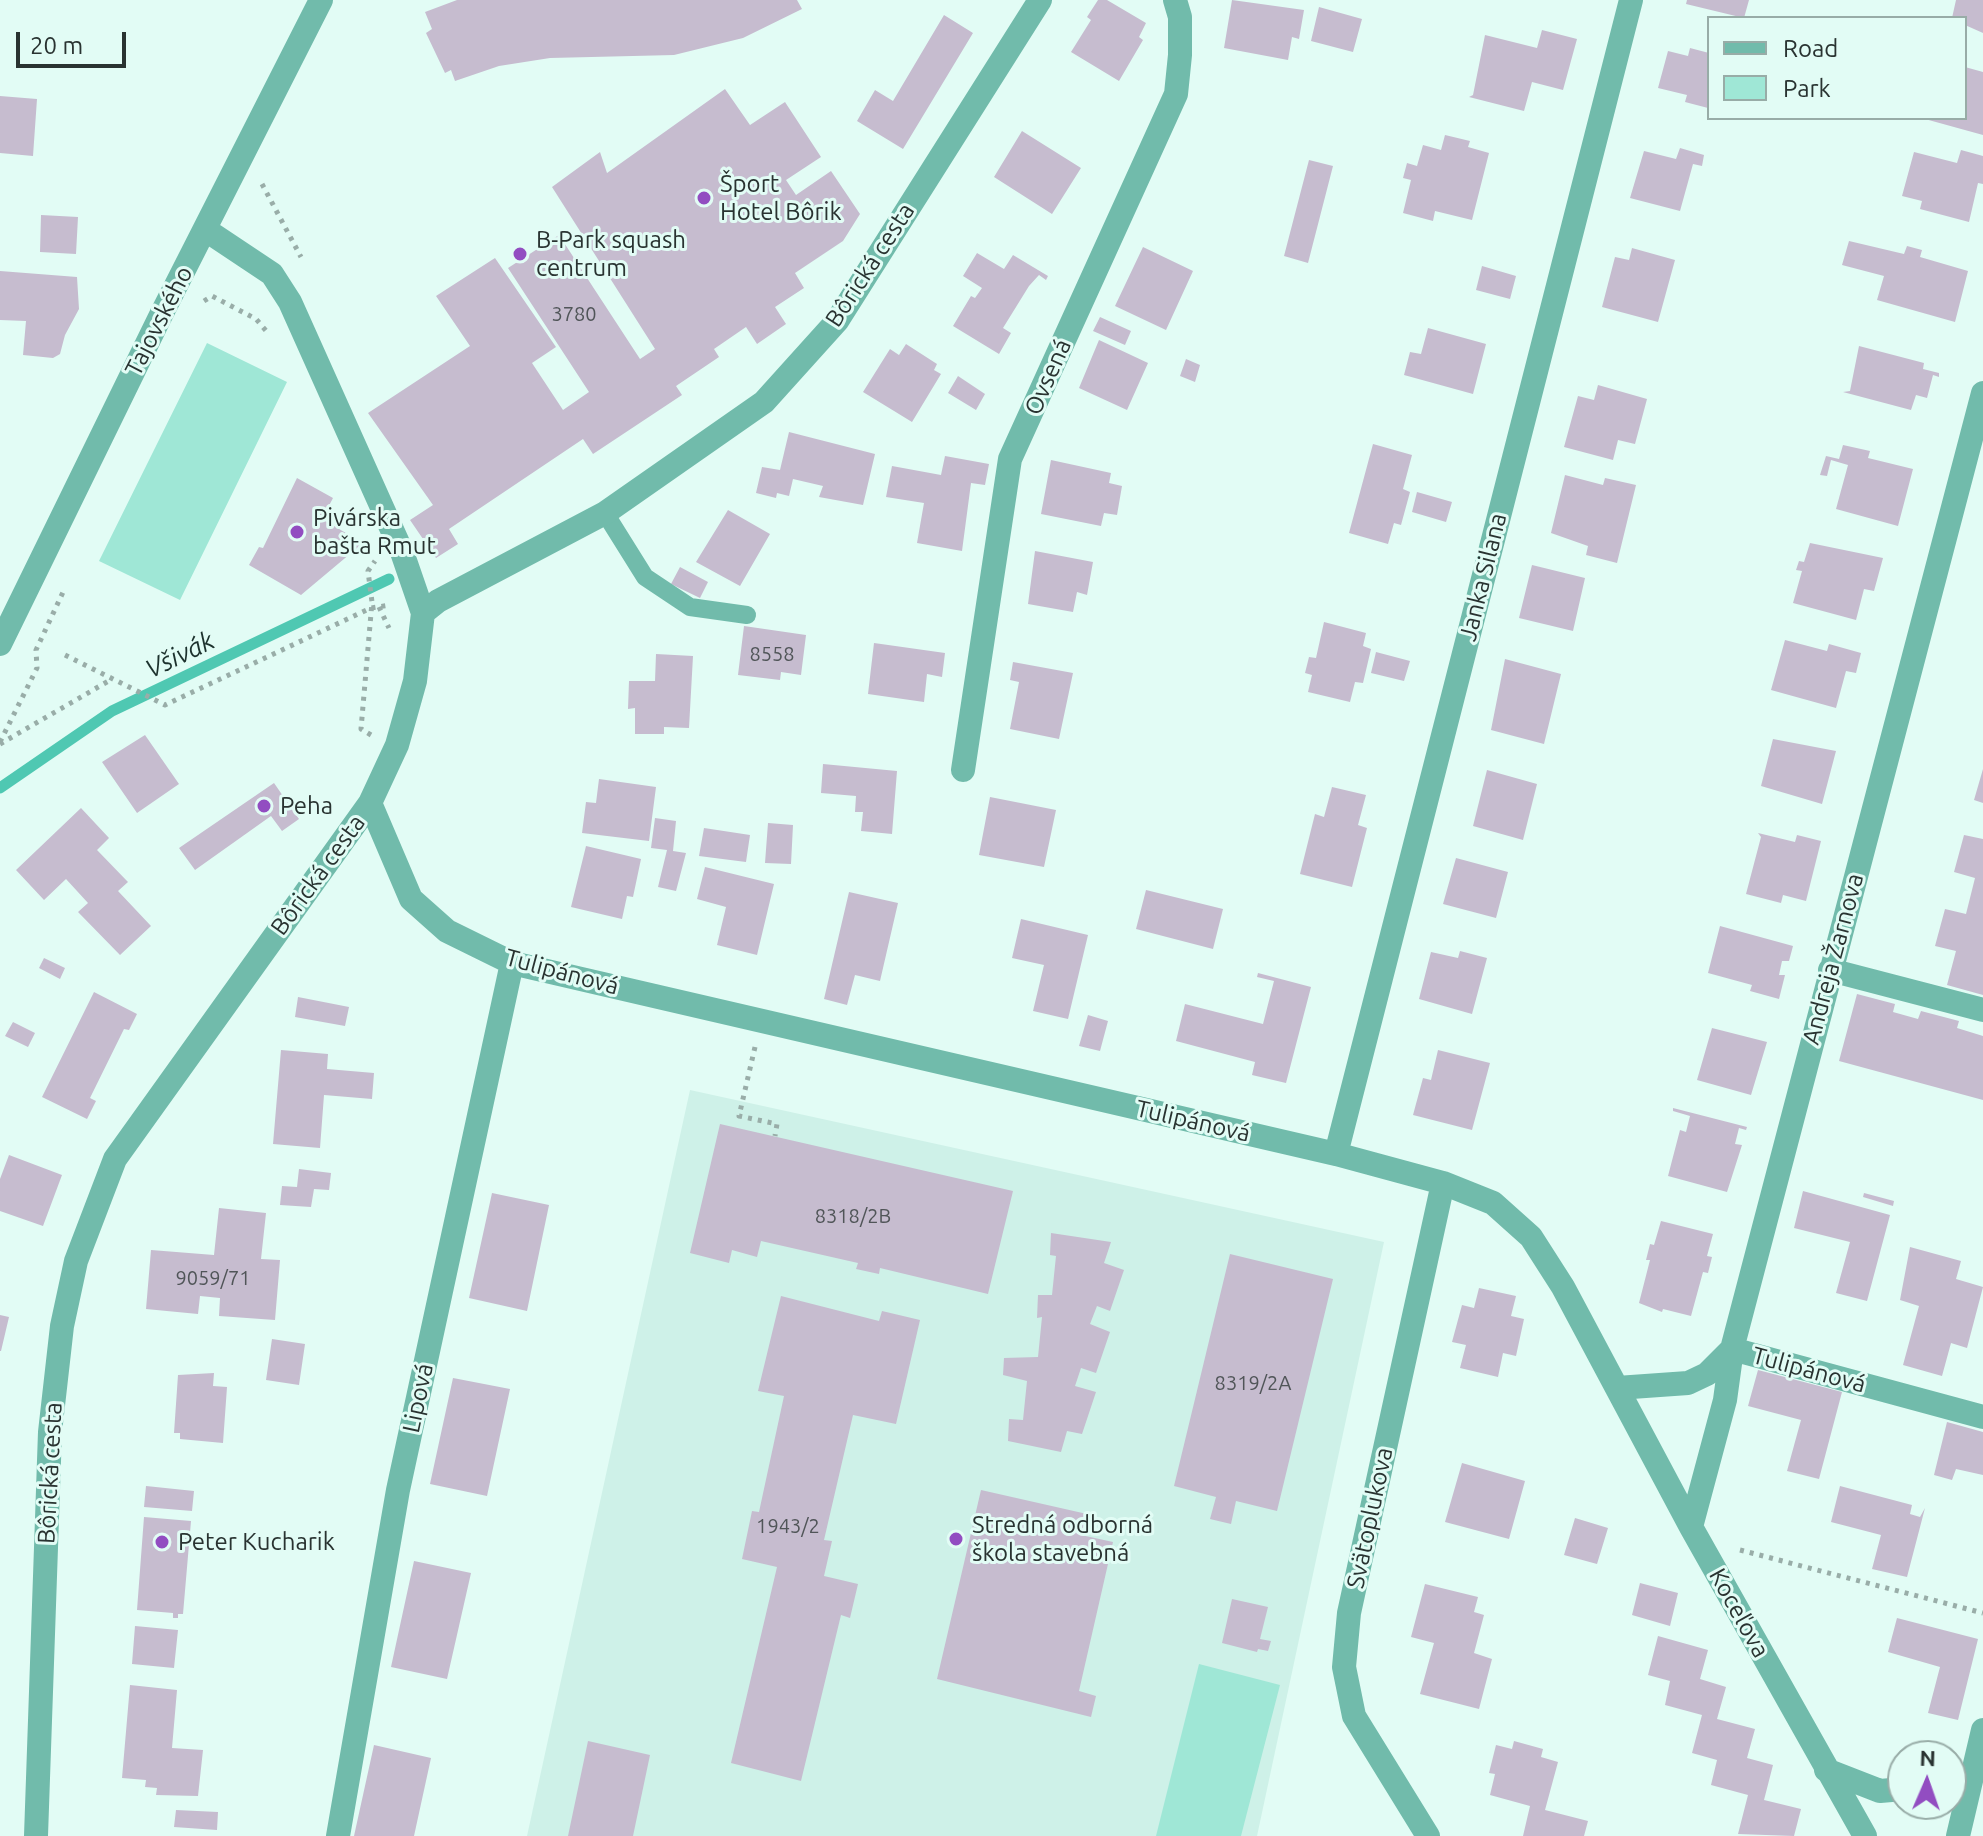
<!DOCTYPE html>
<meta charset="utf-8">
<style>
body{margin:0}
#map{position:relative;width:1983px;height:1836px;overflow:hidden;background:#e2fcf5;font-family:Ubuntu,sans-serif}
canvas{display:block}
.legend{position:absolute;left:1707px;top:16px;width:260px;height:104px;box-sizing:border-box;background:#e2fcf5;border:2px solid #98aca7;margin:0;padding:10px 14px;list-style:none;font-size:24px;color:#293331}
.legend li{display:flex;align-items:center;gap:16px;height:40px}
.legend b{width:40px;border:2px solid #98aca7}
.north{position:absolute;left:1887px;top:1740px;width:80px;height:80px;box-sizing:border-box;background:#e2fcf5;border:2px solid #98aca7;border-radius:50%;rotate:2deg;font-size:22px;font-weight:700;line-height:32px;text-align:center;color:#293331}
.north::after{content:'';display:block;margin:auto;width:28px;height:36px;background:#924dc1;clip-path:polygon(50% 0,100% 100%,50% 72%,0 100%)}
.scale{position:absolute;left:16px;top:32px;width:110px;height:36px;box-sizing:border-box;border:4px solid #293331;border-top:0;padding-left:10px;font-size:24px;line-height:28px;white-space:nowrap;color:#293331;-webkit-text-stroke:6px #e2fcf5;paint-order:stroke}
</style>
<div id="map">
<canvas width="1983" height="1836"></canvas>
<ul class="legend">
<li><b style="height:10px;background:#71bbab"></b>Road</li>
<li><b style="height:22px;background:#9fe7d6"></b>Park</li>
</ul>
<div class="north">N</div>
<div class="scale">20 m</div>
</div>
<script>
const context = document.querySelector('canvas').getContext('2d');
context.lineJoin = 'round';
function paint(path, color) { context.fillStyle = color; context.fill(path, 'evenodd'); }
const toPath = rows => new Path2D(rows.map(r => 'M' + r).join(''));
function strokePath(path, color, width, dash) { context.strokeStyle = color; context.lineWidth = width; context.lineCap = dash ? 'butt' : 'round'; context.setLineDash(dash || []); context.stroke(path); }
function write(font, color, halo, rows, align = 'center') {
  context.font = font + ' Ubuntu,sans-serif'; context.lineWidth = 6; context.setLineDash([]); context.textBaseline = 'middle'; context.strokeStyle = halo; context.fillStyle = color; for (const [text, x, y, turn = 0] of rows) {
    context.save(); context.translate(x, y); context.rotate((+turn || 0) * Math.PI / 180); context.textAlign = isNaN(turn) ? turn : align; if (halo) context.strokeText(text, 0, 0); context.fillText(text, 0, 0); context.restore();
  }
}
paint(toPath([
 [690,1090,1384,1242,1257,1836,527,1836]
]), '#cef1e8');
paint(toPath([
 [207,343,287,382,180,600,99,561],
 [1199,1664,1280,1685,1241,1836,1156,1836]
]), '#9fe7d6');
strokePath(toPath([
 [0,788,112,711,389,579]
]), '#4fc8b2', 11);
paint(toPath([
 [457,0,797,0,802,9,743,38,674,55,550,58,499,66,455,81,451,70,445,73,426,33,432,29,425,12],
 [1098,0,1107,0,1146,23,1139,37,1143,40,1119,81,1071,52,1091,20,1087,17],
 [1232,0,1304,10,1299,39,1292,37,1288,60,1224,48],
 [1687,0,1749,0,1744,18,1686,4],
 [1956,0,1983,0,1983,33,1965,25,1965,18,1952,18],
 [1319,7,1362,19,1353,52,1311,41],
 [944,15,973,33,903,149,857,121,875,90,893,101],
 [1542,30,1577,39,1563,90,1532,82,1524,111,1469,97,1473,95,1485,35,1537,48],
 [1690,48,1709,53,1708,108,1685,102,1687,95,1658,88,1668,51,1688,56],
 [1965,67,1983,72,1983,135,1925,119,1965,118],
 [725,89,750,125,785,102,821,157,786,180,796,195,831,171,860,214,843,241,795,273,804,288,775,307,786,324,757,344,746,327,714,349,719,357,676,386,682,395,593,454,583,439,449,529,458,544,436,558,410,520,433,505,368,413,470,346,436,296,495,258,556,347,532,363,563,410,589,392,508,268,559,235,640,359,655,349,552,187,600,152,607,173],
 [0,96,37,99,33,156,0,153],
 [1022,131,1081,168,1052,214,994,177],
 [1445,135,1470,141,1468,147,1489,153,1472,220,1435,211,1433,221,1403,213,1411,180,1403,178,1407,163,1417,166,1423,145,1441,150],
 [1680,148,1704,155,1702,166,1693,164,1680,211,1630,198,1644,151,1676,159],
 [1961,150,1983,156,1983,184,1978,183,1969,222,1920,209,1922,201,1902,196,1914,152,1957,163],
 [1309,160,1333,166,1308,263,1284,256],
 [41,215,78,217,76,254,40,252],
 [1849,241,1904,254,1907,246,1922,250,1920,257,1968,271,1955,322,1877,300,1884,276,1842,265],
 [1143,247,1193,271,1166,330,1115,306],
 [1632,248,1675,260,1658,322,1602,307,1615,257,1629,260],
 [977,253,1004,269,1013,255,1048,276,1046,280,1039,275,1029,286,1003,328,1011,333,999,354,953,326,971,296,975,298,982,288,963,276],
 [1482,266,1516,276,1510,299,1476,290],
 [0,271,77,277,79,309,65,335,60,354,53,358,23,355,26,321,0,320],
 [1100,317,1131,331,1125,345,1093,331],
 [1428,328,1486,344,1473,394,1404,375,1410,352,1421,354],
 [1099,340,1148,363,1127,410,1079,388],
 [906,344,937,364,934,370,941,374,912,422,863,392,890,349,899,355],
 [1859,346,1924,363,1923,369,1939,373,1939,377,1933,375,1927,398,1916,395,1911,410,1843,392,1850,391],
 [1186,359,1200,365,1195,382,1180,376],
 [958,376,985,394,976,410,948,393],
 [1598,385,1647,399,1635,444,1618,440,1613,460,1564,447,1578,396,1594,400],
 [789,432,875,454,863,505,819,497,823,486,793,479,789,496,777,493,776,498,756,493,762,467,780,470],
 [1373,444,1412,455,1403,489,1410,492,1401,525,1394,523,1388,544,1349,533],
 [1843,445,1870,451,1868,458,1913,469,1898,526,1836,509,1848,465,1831,460,1827,476,1820,475,1826,456,1839,459],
 [945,456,989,464,985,485,971,483,962,551,917,543,924,503,886,497,892,466,941,475],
 [1051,460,1111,473,1109,483,1122,486,1117,515,1104,513,1101,526,1041,514],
 [1565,475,1603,485,1605,478,1636,485,1617,563,1586,555,1588,546,1551,533],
 [297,478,333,498,322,519,363,543,301,595,249,565,259,547,263,548],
 [1417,492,1452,502,1446,522,1412,512],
 [728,510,770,534,740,586,696,562],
 [1810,543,1883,558,1874,591,1864,589,1856,620,1793,603,1802,571,1796,570,1799,561,1804,562],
 [1035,551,1093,562,1087,595,1077,592,1073,612,1028,604],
 [1532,565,1585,578,1573,631,1519,618],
 [680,567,708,582,700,598,671,584],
 [1324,622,1366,633,1363,646,1371,649,1363,683,1355,682,1350,702,1308,692,1312,675,1305,673,1309,657,1316,658],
 [744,626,806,635,801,675,781,672,780,680,738,675],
 [1785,640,1827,651,1829,644,1861,653,1856,673,1846,671,1836,708,1771,690],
 [874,643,945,653,942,677,927,674,924,702,868,694],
 [1376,652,1410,661,1404,681,1371,673],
 [656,654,693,656,689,728,664,727,664,734,635,734,635,708,628,709,629,681,655,681],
 [1505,659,1561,674,1544,744,1491,730],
 [1013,662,1073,673,1059,739,1010,729,1019,682,1010,680],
 [145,735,179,784,137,813,102,762],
 [1773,739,1836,751,1822,804,1761,786],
 [823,764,897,771,892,834,861,831,863,812,855,812,856,796,821,793],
 [1983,769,1983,803,1974,800],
 [1487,770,1537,784,1523,840,1473,826],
 [599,779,656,787,649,841,582,833,586,802,596,803],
 [274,783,299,819,282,831,271,816,195,870,179,848],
 [1332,787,1366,795,1358,825,1367,828,1352,887,1300,874,1315,814,1324,817],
 [990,797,1056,810,1044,867,979,855],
 [81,808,109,838,97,850,128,882,118,891,151,926,120,955,78,912,88,903,66,879,44,900,16,870],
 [655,818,676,821,673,851,686,853,676,891,658,887,667,850,651,848],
 [768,823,793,825,791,864,765,863],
 [704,828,750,835,746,862,699,856],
 [1758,833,1795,842,1797,835,1821,841,1806,901,1783,895,1781,903,1746,894,1761,837],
 [1964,835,1983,839,1983,995,1947,985,1956,951,1935,946,1945,909,1966,914,1975,878,1954,872],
 [586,846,641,859,633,897,627,896,622,919,571,907],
 [1456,858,1508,872,1496,918,1443,904],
 [705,867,774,884,757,955,717,945,726,907,697,899],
 [1146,890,1223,909,1213,949,1136,929],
 [849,892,898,903,880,981,855,975,847,1005,824,999],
 [1021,919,1088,935,1068,1019,1033,1011,1044,965,1012,958],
 [1720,926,1793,946,1789,961,1782,961,1779,975,1785,975,1779,999,1750,991,1752,985,1708,973],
 [1460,951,1487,958,1472,1014,1419,999,1431,952,1458,958],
 [44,958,65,968,60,979,39,968],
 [1258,973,1311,987,1286,1083,1252,1075,1255,1062,1176,1041,1185,1004,1263,1024,1274,981,1257,977],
 [94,992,137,1014,129,1030,124,1029,90,1098,96,1101,87,1119,42,1097],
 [1857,994,1895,1004,1893,1012,1918,1019,1921,1011,1959,1021,1957,1028,1983,1036,1983,1100,1839,1061],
 [298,997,349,1007,345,1026,295,1017],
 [1088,1015,1108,1021,1100,1051,1079,1046],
 [13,1022,35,1033,28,1047,5,1036],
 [1712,1028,1767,1042,1751,1095,1697,1080],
 [281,1050,328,1054,327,1069,374,1073,372,1099,324,1095,320,1148,273,1144],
 [1438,1050,1490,1063,1472,1130,1413,1115,1423,1078,1431,1080],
 [1673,1108,1747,1127,1746,1130,1739,1128,1735,1144,1742,1145,1727,1192,1668,1176,1680,1130,1686,1132,1690,1116,1673,1111],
 [720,1124,1013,1191,988,1294,880,1268,879,1274,856,1269,858,1263,761,1241,757,1257,732,1250,729,1263,690,1253],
 [9,1155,62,1175,43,1226,0,1211,0,1179],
 [299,1169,331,1173,329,1190,314,1189,311,1207,280,1205,282,1186,297,1187],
 [1803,1191,1890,1215,1867,1301,1836,1293,1850,1242,1794,1228],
 [492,1193,549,1205,527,1311,469,1298],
 [1864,1193,1894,1201,1893,1206,1863,1197],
 [219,1208,266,1213,261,1259,280,1260,275,1320,219,1316,220,1298,200,1296,198,1314,146,1309,151,1250,214,1255],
 [1661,1221,1713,1234,1707,1256,1712,1257,1708,1273,1703,1272,1691,1316,1663,1309,1662,1312,1639,1303,1650,1260,1646,1260,1650,1244,1654,1245],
 [1051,1233,1111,1242,1104,1263,1124,1270,1110,1311,1097,1306,1090,1324,1110,1332,1096,1373,1081,1368,1075,1386,1096,1392,1082,1434,1067,1431,1061,1452,1008,1441,1009,1419,1023,1420,1027,1381,1003,1375,1004,1358,1038,1357,1042,1317,1037,1318,1038,1295,1052,1295,1056,1256,1050,1255],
 [1910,1247,1961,1261,1956,1279,1983,1287,1967,1348,1951,1343,1942,1376,1903,1365,1919,1306,1900,1300],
 [1230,1254,1333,1279,1277,1511,1236,1501,1231,1524,1210,1519,1216,1497,1174,1486],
 [1479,1288,1516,1296,1511,1316,1524,1319,1516,1356,1503,1353,1498,1377,1460,1368,1466,1345,1452,1342,1462,1305,1474,1308],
 [781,1296,879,1321,882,1311,920,1320,896,1424,853,1415,824,1540,832,1541,824,1576,858,1584,850,1618,841,1615,801,1781,731,1763,777,1567,742,1559,752,1511,759,1512,784,1396,758,1391],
 [0,1315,9,1317,1,1351,0,1351],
 [272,1339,305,1344,299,1385,266,1380],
 [1758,1370,1842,1392,1819,1479,1787,1471,1801,1420,1748,1406],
 [214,1373,213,1386,227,1387,223,1443,180,1439,180,1433,174,1433,178,1375],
 [453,1378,510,1389,487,1496,430,1484],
 [1947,1422,1983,1432,1983,1475,1956,1469,1952,1480,1934,1475],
 [1462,1463,1525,1481,1509,1539,1445,1522],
 [146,1486,194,1491,192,1511,144,1507],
 [1840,1486,1912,1505,1910,1514,1920,1517,1925,1508,1907,1577,1872,1569,1881,1535,1831,1522],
 [981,1490,1087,1514,1081,1535,1113,1542,1079,1691,1096,1696,1091,1717,937,1679],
 [144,1517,191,1521,183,1614,178,1614,178,1618,173,1618,173,1613,137,1610],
 [1575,1518,1608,1528,1597,1564,1564,1555],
 [414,1561,471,1573,447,1679,391,1667],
 [1640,1583,1678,1593,1670,1626,1632,1615],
 [1425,1584,1478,1597,1474,1612,1484,1615,1474,1653,1492,1659,1479,1709,1420,1694,1434,1643,1411,1637],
 [1232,1599,1268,1607,1260,1639,1271,1641,1268,1651,1258,1649,1257,1652,1222,1643],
 [1897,1618,1978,1639,1958,1720,1928,1713,1940,1667,1888,1652],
 [135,1626,178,1630,174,1668,132,1664],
 [1658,1636,1708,1650,1700,1679,1726,1687,1717,1719,1755,1729,1747,1758,1773,1765,1764,1800,1801,1809,1794,1836,1738,1834,1748,1795,1711,1785,1717,1760,1692,1753,1702,1715,1665,1705,1670,1681,1648,1675],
 [130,1685,177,1690,172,1748,203,1750,198,1796,156,1795,157,1788,145,1787,146,1780,122,1778],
 [588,1741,650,1755,633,1836,568,1836],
 [1514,1741,1543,1749,1541,1757,1558,1762,1545,1810,1588,1821,1584,1836,1523,1836,1530,1806,1490,1795,1495,1774,1489,1773,1496,1745,1512,1749],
 [374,1745,431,1758,414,1836,354,1836],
 [176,1810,218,1812,217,1830,174,1827]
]), '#c6bccf');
strokePath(toPath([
 [262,184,301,257],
 [204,301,212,296,256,319,268,333],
 [379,607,389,628],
 [65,655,165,705,371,608,390,605],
 [371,735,361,729,372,602,368,571,375,561],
 [0,742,37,668,36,650,64,590],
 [0,744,112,679],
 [755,1047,739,1116,777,1124,775,1136],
 [1740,1550,1983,1613]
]), '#99ada8', 5, [4, 6]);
strokePath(toPath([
 [605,513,645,577,690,607,747,615]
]), '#71bbab', 18);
strokePath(toPath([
 [206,230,272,274,290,302,402,552,423,613],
 [0,644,161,315,321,0],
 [963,770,1010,459,1176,94,1180,55,1180,17,1175,0],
 [370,803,411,899,447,931,512,963,1336,1154,1443,1183,1493,1203,1531,1237,1563,1287,1691,1527,1865,1836],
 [1830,970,1983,1010],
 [1336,1154,1631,0],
 [1732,1349,1983,1417],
 [1617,1388,1688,1383,1707,1374,1732,1349],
 [1691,1527,1725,1400,1732,1349,1983,393],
 [1826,1770,1880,1791,1903,1789],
 [36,1836,50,1432,62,1326,76,1261,115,1159,370,803,397,745,415,681,423,613,438,601,605,513,764,402,837,321,1040,0],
 [338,1836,398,1490,512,963],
 [1428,1836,1354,1716,1344,1667,1349,1613,1443,1183],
 [1958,1836,1983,1730]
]), '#71bbab', 24);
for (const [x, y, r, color] of [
 [704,198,8,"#924dc1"],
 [520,254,8,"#924dc1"],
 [297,532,8,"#924dc1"],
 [264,806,8,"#924dc1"],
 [956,1539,8,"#924dc1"],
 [162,1542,8,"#924dc1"]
]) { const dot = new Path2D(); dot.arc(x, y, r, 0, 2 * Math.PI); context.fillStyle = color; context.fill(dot); strokePath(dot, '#e2fcf5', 3); }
write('20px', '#505558', null, [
 ["3780",574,314],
 ["8558",772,654],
 ["8318/2B",853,1216],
 ["9059/71",213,1278],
 ["8319/2A",1253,1383],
 ["1943/2",788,1526]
]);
write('24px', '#293331', '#e2fcf5', [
 ["Šport",720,184],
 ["Hotel Bôrik",720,212],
 ["B-Park squash",536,240],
 ["centrum",536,268],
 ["Pivárska",313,518],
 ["bašta Rmut",313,546],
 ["Peha",280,806],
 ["Stredná odborná",972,1525],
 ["škola stavebná",972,1553],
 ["Peter Kucharik",178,1542]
], 'left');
write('24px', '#293331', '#e2fcf5', [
 ["Bôrická cesta",870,265,-57],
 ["Tajovského",159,321,-63],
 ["Ovsená",1048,377,-66],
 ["Janka Silana",1483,577,-76],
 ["Bôrická cesta",318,875,-54],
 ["Andreja Žarnova",1833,959,-75],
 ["Tulipánová",562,972,15],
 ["Tulipánová",1193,1121,13],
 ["Tulipánová",1809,1370,15],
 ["Lipová",418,1398,-78],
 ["Bôrická cesta",50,1473,-87],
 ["Svätoplukova",1370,1518,-78],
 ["Koceľova",1739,1613,61]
]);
write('italic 26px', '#1c312d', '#e2fcf5', [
 ["Všivák",180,655,-26]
]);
</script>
